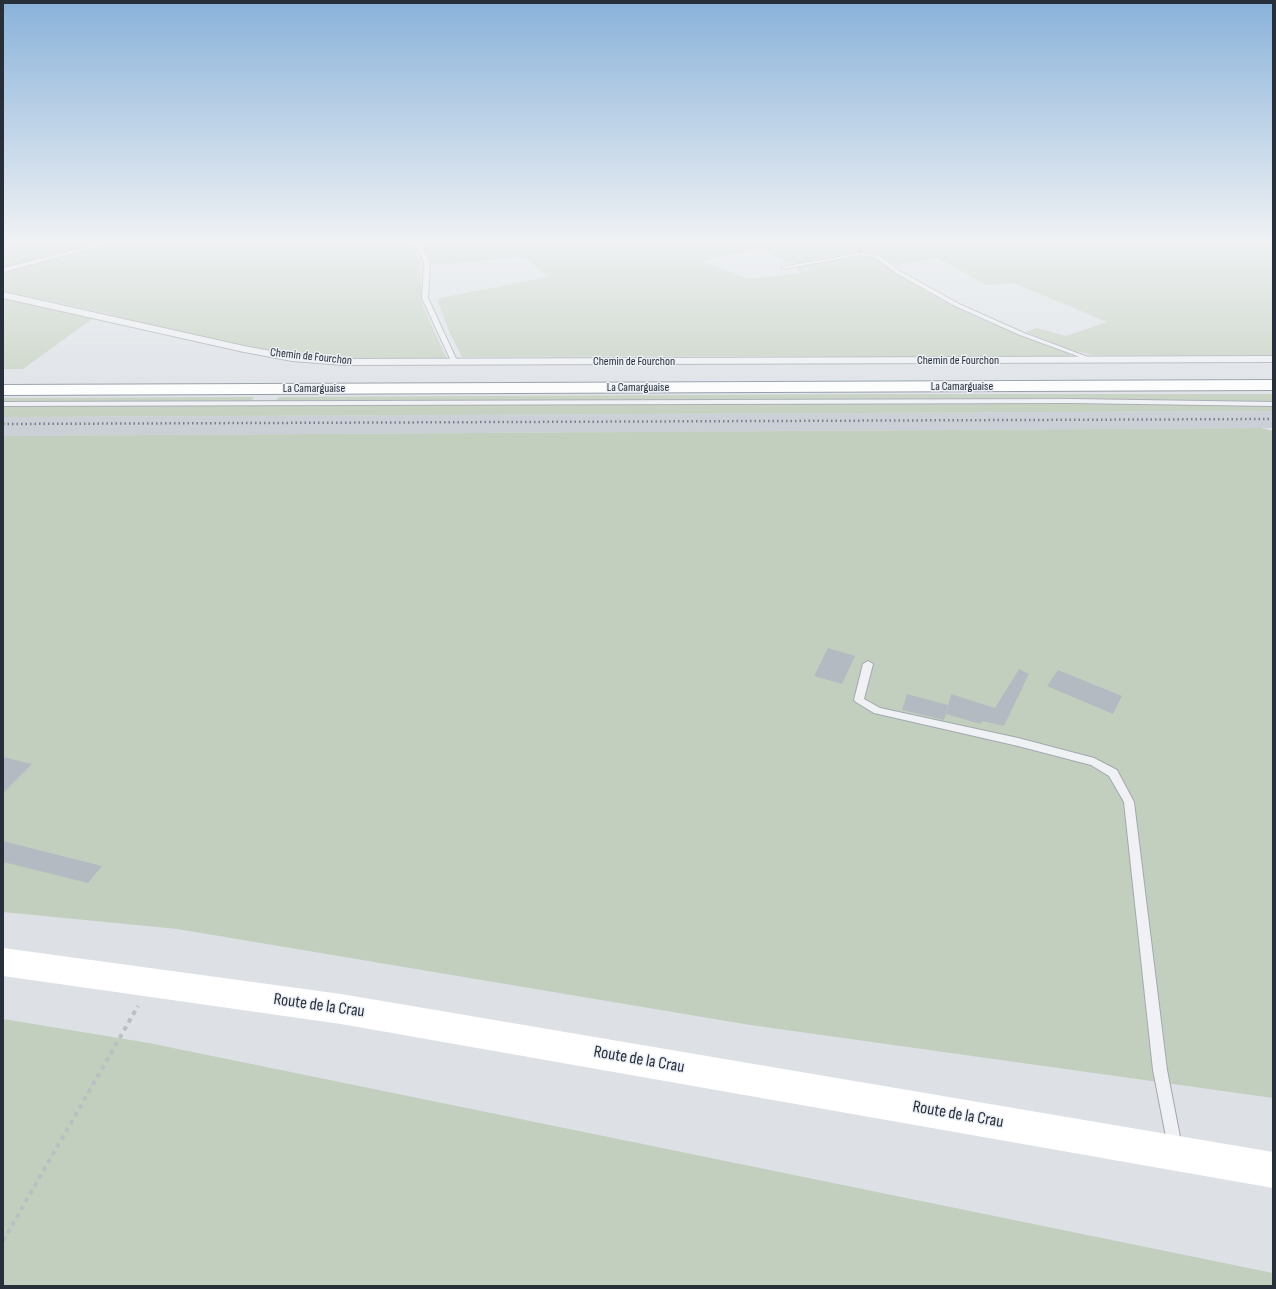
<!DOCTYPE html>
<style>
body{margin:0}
#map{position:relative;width:1276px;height:1289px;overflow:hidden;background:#dde1e6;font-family:"Sofia Sans Condensed",sans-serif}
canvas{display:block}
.frame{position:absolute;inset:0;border:4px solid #272f3b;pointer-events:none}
</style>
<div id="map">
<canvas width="1276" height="1289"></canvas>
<div class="frame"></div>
</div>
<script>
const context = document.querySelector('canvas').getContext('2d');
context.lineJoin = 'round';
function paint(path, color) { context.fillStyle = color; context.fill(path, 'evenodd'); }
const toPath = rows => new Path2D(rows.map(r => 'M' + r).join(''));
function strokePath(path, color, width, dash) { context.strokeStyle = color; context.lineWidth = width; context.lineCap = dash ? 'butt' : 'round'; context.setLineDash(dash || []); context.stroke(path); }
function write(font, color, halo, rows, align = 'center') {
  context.font = font + ' "Sofia Sans Condensed",sans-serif'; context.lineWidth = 3; context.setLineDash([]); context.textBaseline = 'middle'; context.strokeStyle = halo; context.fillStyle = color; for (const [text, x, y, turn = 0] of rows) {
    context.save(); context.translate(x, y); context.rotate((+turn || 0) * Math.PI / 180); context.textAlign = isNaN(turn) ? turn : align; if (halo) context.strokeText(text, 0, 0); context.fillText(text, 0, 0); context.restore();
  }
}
paint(toPath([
 [1273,411,1273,428,3,436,3,417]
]), '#cbd0d7');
paint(toPath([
 [3,242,105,242,3,268],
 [120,242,412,242,420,263,422,304,447,359,445,360,374,360,299,356,159,329,109,314,3,291,3,272],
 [421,242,1271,242,1273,243,1273,356,1093,355,1070,350,1026,332,1036,328,1066,336,1107,322,1014,283,986,285,938,258,898,265,875,254,854,253,802,263,789,263,762,249,709,259,704,262,749,279,800,273,796,267,854,257,871,257,920,288,957,308,990,323,1069,353,1070,356,1066,358,808,356,462,357,449,331,438,301,440,298,548,277,525,258,521,257,433,265],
 [3,298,54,309,92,319,23,369,3,369],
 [870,394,1273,394,1273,411,3,417,3,398,254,397,252,400,276,400,279,397],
 [1261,428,1273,431,1273,1098,750,1025,177,929,3,912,3,436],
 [3,1019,149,1043,1273,1273,1273,1286,3,1286]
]), '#c3cfbe');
strokePath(toPath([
 [851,242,862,252]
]), '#9ab0c4', 3.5);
paint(toPath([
 [828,648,855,656,842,684,814,676],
 [1019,669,1029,674,1004,726,982,721,981,724,946,714,951,694,995,708],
 [1058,670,1122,696,1113,714,1047,686],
 [907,694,948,705,944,720,902,710],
 [3,757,32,764,3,793],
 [3,841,54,854,102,866,88,883,3,862]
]), '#b4bac2');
const lane = toPath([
 [106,242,115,242,3,272,3,268,106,242],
 [415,242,420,242,430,264,428,298,458,363,457,364,452,363,422,298,424,264,415,242],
 [861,253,880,256,900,271,959,304,1024,333,1096,360,1091,361,1020,335,955,306,896,273,876,258,861,255,784,269,781,267,861,253],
 [1070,399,1273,402,1273,406,1070,403,3,406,3,402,1070,399],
 [868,661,873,664,864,699,880,708,1018,738,1094,758,1117,770,1134,802,1167,1070,1182,1147,1180,1152,1175,1154,1170,1152,1168,1147,1153,1070,1124,802,1109,776,1091,765,1018,746,874,713,856,702,854,700,863,664,868,661]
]);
const street = toPath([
 [3,292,244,346,292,355,343,359,1273,356,1273,362,343,365,292,361,244,352,3,298,3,292]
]);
const highway = toPath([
 [1273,380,1273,390,3,395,3,385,1273,380]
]);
strokePath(lane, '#a3a8af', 2);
strokePath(street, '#a3a8af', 2);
strokePath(highway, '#858f9b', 2);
strokePath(toPath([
 [3,1241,138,1006]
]), '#bbbfc4', 4, [4.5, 4.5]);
paint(lane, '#eff1f4');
paint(street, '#eff1f4');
paint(toPath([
 [3,948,341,994,1273,1152,1273,1188,341,1024,3,976,3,948]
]), '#fff');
paint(highway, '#fff');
strokePath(toPath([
 [3,424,1273,419]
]), '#77818e', 2.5, [1.5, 3]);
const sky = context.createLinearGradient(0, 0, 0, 423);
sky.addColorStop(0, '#89b2da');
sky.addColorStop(0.57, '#f0f2f4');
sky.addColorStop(1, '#f0f2f400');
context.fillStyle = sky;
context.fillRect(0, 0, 1276, 423);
write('12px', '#272f3b', '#eceff4', [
 ["Chemin de Fourchon",311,357,6],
 ["Chemin de Fourchon",958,361],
 ["Chemin de Fourchon",634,362],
 ["La Camarguaise",962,387],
 ["La Camarguaise",638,388],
 ["La Camarguaise",314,389]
]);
write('17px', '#272f3b', '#eceff4', [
 ["Route de la Crau",319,1006,8],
 ["Route de la Crau",639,1060,10],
 ["Route de la Crau",958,1115,10]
]);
</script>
